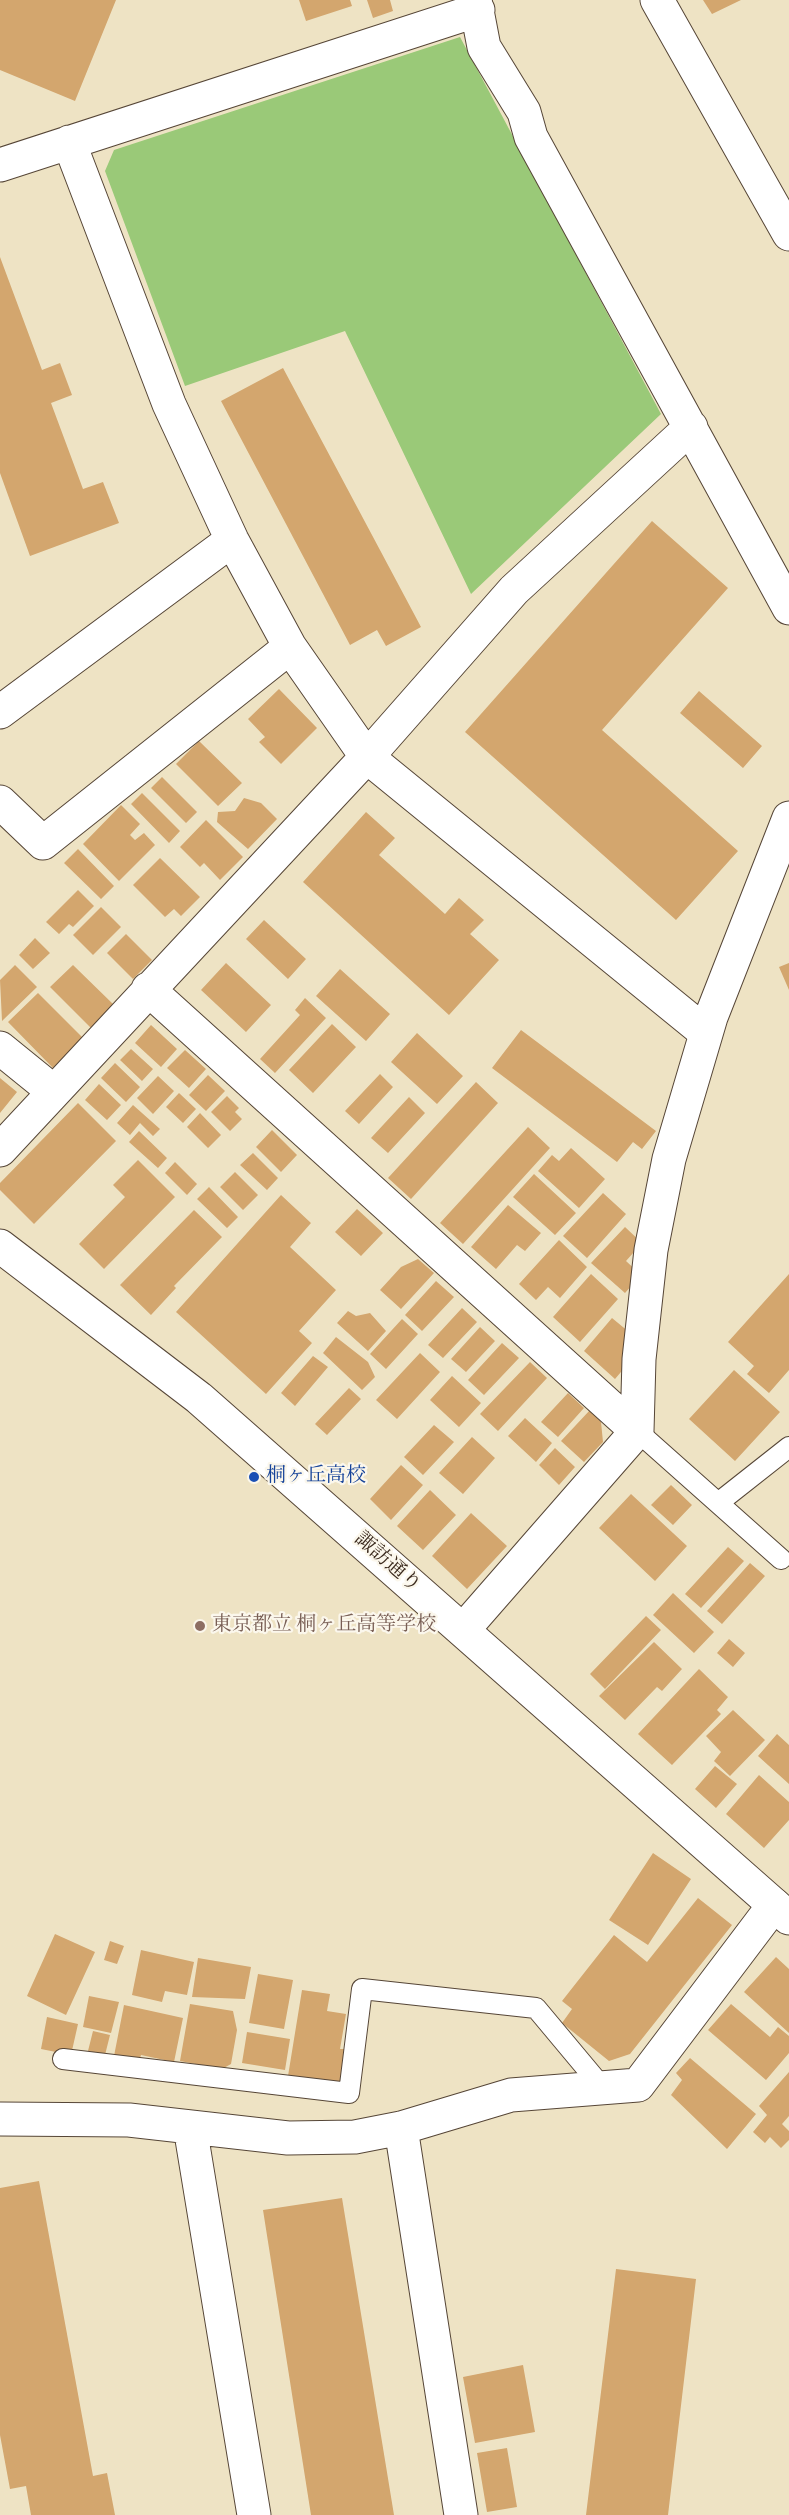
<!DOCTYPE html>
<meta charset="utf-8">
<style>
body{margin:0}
canvas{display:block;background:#eee3c4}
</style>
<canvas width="789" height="2515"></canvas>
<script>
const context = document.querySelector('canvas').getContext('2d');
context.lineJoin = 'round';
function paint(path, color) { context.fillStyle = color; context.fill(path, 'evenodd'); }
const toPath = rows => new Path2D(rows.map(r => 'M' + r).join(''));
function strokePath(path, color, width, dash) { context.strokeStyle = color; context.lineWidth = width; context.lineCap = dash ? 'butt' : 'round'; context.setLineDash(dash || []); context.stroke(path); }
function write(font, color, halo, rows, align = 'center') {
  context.font = font + ' "IM FELL Double Pica","Noto Serif JP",serif'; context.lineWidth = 4.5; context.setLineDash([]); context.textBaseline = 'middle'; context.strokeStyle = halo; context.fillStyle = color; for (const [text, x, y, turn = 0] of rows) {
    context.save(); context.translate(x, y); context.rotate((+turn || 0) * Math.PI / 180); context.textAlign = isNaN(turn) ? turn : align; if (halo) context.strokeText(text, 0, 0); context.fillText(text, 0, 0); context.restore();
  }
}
paint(toPath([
 [460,37,661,414,471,594,345,331,185,386,105,171,114,150]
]), '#9ac978');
paint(toPath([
 [0,0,116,0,75,101,0,70],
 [299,0,350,0,352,6,306,21],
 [367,0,390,0,393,11,373,18],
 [703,0,741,0,712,14],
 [0,257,42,370,60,363,72,395,51,403,83,489,103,482,119,523,30,556,0,473],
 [283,368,421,627,386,646,377,630,350,645,221,401],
 [652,521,728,588,602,730,738,851,676,920,465,732],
 [279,689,317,728,281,764,259,742,265,737,248,719],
 [699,691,762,746,743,768,680,713],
 [199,741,242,783,218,806,176,764],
 [162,777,197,812,186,823,151,788],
 [142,793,180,831,169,843,131,804],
 [244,798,261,803,277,819,248,849,217,822,218,812,235,811],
 [121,805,140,824,130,835,135,840,144,833,155,845,119,881,83,844],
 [366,812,395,838,379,855,445,914,459,898,484,920,470,934,499,960,449,1015,303,882],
 [206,820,243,857,220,880,204,863,200,867,180,847],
 [78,849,114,886,101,899,64,863],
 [160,858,200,897,181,916,174,909,165,917,133,885],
 [78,890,94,906,73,927,69,924,59,934,46,922],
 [101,907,121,927,93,955,73,935],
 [264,920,306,959,288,979,246,939],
 [126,934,152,960,133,979,107,953],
 [35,938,50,953,33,969,19,955],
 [226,963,271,1005,246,1032,201,990],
 [789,963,789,990,779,967],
 [15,965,37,987,2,1021,0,980],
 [73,965,114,1005,91,1028,50,987],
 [340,969,390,1014,366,1041,316,996],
 [38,993,83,1038,53,1068,8,1022],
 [305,998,326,1018,275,1073,260,1059,300,1015,295,1010],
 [332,1024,356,1047,313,1093,289,1070],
 [151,1025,177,1049,161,1067,135,1043],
 [521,1030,656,1131,642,1149,633,1142,617,1162,492,1068],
 [417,1033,463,1076,437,1104,391,1062],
 [131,1049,153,1069,142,1081,120,1060],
 [185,1050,206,1069,189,1088,167,1068],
 [115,1063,140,1087,126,1102,101,1078],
 [380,1074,393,1087,359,1124,345,1111],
 [208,1075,225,1091,206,1111,189,1095],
 [158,1076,174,1091,153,1114,137,1098],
 [0,1078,17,1092,0,1113],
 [476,1082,498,1103,411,1199,388,1178],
 [99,1084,121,1105,107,1120,85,1100],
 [179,1093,196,1109,183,1123,166,1107],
 [227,1096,239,1108,235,1112,242,1119,230,1131,211,1112],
 [409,1097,425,1113,388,1153,371,1138],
 [78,1103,116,1141,34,1224,0,1190,0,1183],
 [133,1105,160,1129,153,1136,140,1123,130,1135,117,1123],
 [200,1113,221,1135,208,1148,187,1127],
 [528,1127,550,1148,463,1244,440,1223],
 [272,1130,297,1155,281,1172,256,1147],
 [139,1131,167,1158,158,1168,129,1142],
 [571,1148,605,1179,579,1208,538,1171,552,1155,559,1161],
 [253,1153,278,1178,267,1190,240,1165],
 [138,1160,175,1197,104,1269,79,1244,125,1197,113,1185],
 [175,1162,197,1184,187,1195,165,1173],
 [235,1172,258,1195,243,1210,220,1187],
 [534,1174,576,1213,555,1235,513,1197],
 [209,1187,238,1217,227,1228,197,1199],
 [603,1193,626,1214,587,1258,563,1236],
 [281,1195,311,1223,290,1247,336,1290,299,1331,312,1343,266,1394,176,1312],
 [508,1205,541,1233,525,1251,517,1245,496,1269,471,1247],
 [357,1209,383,1233,361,1256,335,1232],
 [194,1210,222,1237,174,1286,176,1288,151,1315,120,1285],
 [625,1227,642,1243,626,1261,641,1275,625,1293,591,1263],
 [559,1240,587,1267,560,1298,548,1287,536,1300,519,1284],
 [418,1259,434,1273,401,1309,380,1290,401,1267],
 [591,1274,618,1299,580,1342,553,1317],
 [789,1274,789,1370,769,1393,747,1374,754,1366,728,1342],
 [436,1281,454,1297,422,1331,405,1315],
 [462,1308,477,1322,443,1358,428,1345],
 [348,1311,356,1316,370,1313,386,1331,368,1351,337,1323],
 [612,1318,635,1337,623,1351,632,1359,615,1379,584,1351],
 [402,1319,418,1334,386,1369,370,1354],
 [480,1327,495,1341,466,1372,451,1359],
 [336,1337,368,1362,375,1377,362,1390,323,1353],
 [502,1343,519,1358,484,1395,468,1380],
 [420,1353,440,1372,397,1419,376,1400],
 [313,1356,328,1367,295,1406,281,1393],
 [530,1362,547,1378,498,1431,480,1414],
 [734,1370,780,1412,735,1461,689,1419],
 [452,1376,481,1403,459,1427,430,1400],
 [349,1388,361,1399,327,1435,315,1424],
 [568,1393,584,1408,558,1437,541,1422],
 [590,1410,601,1422,603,1442,584,1462,561,1441],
 [525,1418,552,1443,536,1462,508,1436],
 [434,1425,454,1442,423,1475,404,1457],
 [472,1437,495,1458,463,1494,439,1473],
 [555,1448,575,1467,559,1485,539,1465],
 [401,1465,423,1485,391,1520,370,1499],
 [671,1485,692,1505,673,1525,651,1505],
 [430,1490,456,1515,423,1550,397,1526],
 [631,1494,687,1546,655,1581,599,1528],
 [471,1513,507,1546,467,1589,432,1556],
 [728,1547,744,1561,701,1608,685,1594],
 [750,1563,765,1576,722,1624,707,1611],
 [673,1593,714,1632,694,1653,653,1615],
 [646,1616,661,1630,605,1689,590,1674],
 [729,1639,745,1653,733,1667,717,1653],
 [654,1642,682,1669,662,1691,657,1687,625,1720,599,1696],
 [699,1669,728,1697,717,1710,721,1714,672,1765,638,1734],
 [733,1710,765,1740,730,1776,714,1761,721,1752,706,1736],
 [777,1734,789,1745,789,1784,758,1756],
 [715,1766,737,1784,716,1808,695,1789],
 [759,1775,789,1802,789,1820,764,1848,726,1814],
 [653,1853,691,1879,648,1945,609,1920],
 [698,1898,732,1925,630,2054,609,2061,562,2023,572,2009,562,2001,614,1935,647,1962],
 [55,1934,95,1952,66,2015,27,1996],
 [110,1941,124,1946,117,1964,104,1960],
 [141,1950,194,1962,187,1995,165,1991,162,2002,132,1995],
 [776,1957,789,1969,789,2033,744,1992],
 [198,1958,251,1967,245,1999,192,1997],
 [258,1974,293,1980,284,2029,249,2023],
 [302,1990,330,1994,327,2011,346,2014,340,2049,345,2049,340,2085,288,2076],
 [89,1996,119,2002,111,2033,83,2027],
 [190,2004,233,2011,237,2030,231,2064,222,2069,180,2061],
 [731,2004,770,2037,778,2027,789,2036,789,2053,766,2080,708,2030],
 [124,2005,183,2018,174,2062,141,2055,139,2062,114,2056],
 [47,2017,78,2024,71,2055,41,2049],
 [93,2031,110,2035,105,2055,88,2051],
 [247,2032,290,2039,285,2070,242,2063],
 [690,2058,756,2114,727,2149,671,2095,682,2080,676,2073],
 [789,2072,789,2116,782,2124,789,2131,789,2140,781,2148,770,2137,765,2143,753,2132,767,2115,759,2106],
 [39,2181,93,2476,107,2473,115,2515,31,2515,26,2486,10,2489,0,2435,0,2188],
 [342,2198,394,2515,311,2515,263,2210],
 [616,2269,696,2279,668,2515,586,2515],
 [523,2365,535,2432,475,2443,463,2377],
 [507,2448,517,2507,487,2512,477,2453]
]), '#d3a66e');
const lane = toPath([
 [637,1431,781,1559],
 [718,1503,789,1447],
 [63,2059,349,2093,362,1989,536,2008,602,2087]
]);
const street = toPath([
 [475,0,484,47,524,112,531,137,789,608],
 [657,0,789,234],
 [69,142,169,404,232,540,290,647,366,756,706,1033],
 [0,165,478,10],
 [0,712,232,540],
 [0,802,43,843,290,647],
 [148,989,637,1431],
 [0,1048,53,1091],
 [0,1150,374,749,514,590,691,427],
 [463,1630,637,1431,639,1359,651,1250,669,1159,711,1017,789,818],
 [0,2119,129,2120,288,2138,355,2137,401,2128,511,2095,638,2085,774,1905],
 [190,2127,254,2515],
 [401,2128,461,2515]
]);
const secondary = toPath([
 [0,1246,199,1398,789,1918]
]);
strokePath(lane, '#564637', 22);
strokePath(street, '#564637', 35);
strokePath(secondary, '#564637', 35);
strokePath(lane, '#fff', 20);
strokePath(street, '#fff', 33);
strokePath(secondary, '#fff', 33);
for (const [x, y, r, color] of [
 [254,1477,6,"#1a4fb4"],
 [200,1626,6,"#8d6e63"]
]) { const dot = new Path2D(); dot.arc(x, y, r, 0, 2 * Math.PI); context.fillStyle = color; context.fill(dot); strokePath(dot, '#fbf7ec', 2); }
write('20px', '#164399', '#fbf7ec', [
 ["桐ヶ丘高校",266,1477]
], 'left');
write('20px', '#3b2a1e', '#fbf7ec', [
 ["諏訪通り",387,1563,41]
]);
write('20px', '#785e54', '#fbf7ec', [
 ["東京都立 桐ヶ丘高等学校",212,1626]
], 'left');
</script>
